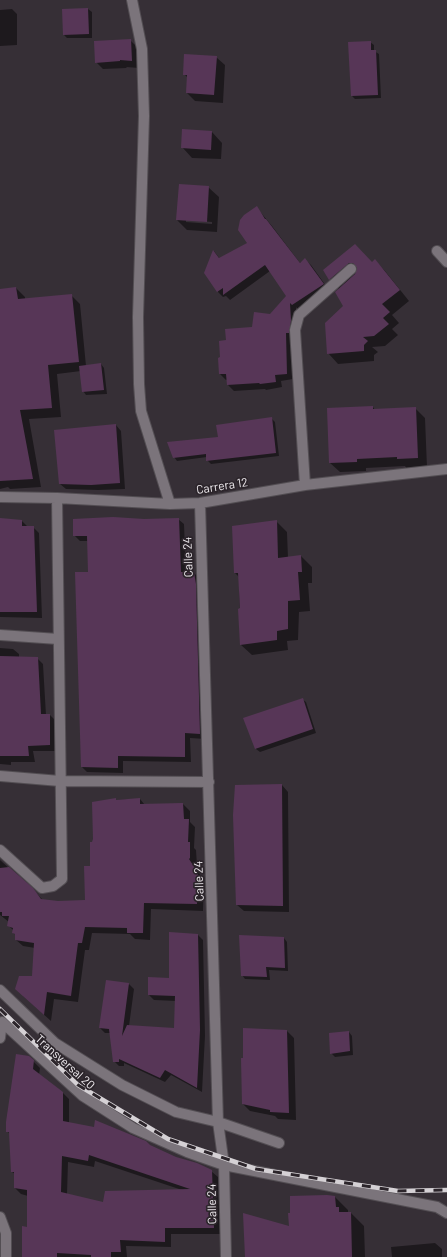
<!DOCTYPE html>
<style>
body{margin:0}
canvas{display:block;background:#362f36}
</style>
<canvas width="447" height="1257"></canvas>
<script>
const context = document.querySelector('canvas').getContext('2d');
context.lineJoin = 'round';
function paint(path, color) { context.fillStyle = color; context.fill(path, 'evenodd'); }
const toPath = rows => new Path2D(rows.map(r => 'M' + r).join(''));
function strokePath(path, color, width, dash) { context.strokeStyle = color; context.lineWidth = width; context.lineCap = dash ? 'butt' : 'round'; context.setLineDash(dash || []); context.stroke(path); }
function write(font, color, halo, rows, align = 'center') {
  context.font = font + ' Barlow,sans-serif'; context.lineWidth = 3.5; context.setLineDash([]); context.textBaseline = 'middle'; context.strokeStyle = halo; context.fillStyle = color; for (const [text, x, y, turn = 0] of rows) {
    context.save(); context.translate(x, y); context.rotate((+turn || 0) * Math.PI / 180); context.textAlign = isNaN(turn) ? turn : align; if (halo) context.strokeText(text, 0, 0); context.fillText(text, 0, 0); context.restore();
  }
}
paint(toPath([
 [12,9,17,14,17,45,0,46,0,10],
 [88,9,92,12,92,38,67,38,64,35,63,10],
 [130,40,138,48,139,68,126,67,127,68,103,69,96,62],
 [370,42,374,45,374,51,379,54,381,98,355,99,352,96],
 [216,57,225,65,223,103,195,101,187,93,188,78,184,74],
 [212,132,222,143,221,159,192,158,182,147],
 [208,187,219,197,217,232,187,230,177,220],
 [186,220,212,222,212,224,186,222],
 [257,208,272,226,300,263,305,260,311,265,329,290,298,310,296,307,296,327,292,339,293,379,281,381,282,387,266,390,265,389,234,391,228,385,228,379,226,380,220,374,221,358,227,341,253,328,270,315,287,296,270,271,230,300,226,296,223,297,218,292,214,251,220,259,248,243],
 [355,245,372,263,375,260,385,271,409,301,392,315,399,323,392,329,398,335,385,346,372,347,378,352,374,355,374,361,338,364,328,353,345,307,339,289,330,279],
 [16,288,25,297,25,299,71,295,80,304,86,366,101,364,104,368,107,394,86,395,83,391,81,371,57,374,61,417,29,419,41,487,10,489,8,487,0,489,0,290],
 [373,407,375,410,415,408,425,418,427,467,407,469,405,466,366,468,366,471,340,472,330,463],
 [271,418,275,422,279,456,211,464,207,460,207,457,177,461,174,457,220,438],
 [116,425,121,431,125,489,98,490,66,489,60,484],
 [178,519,184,524,186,573,194,573,200,579,205,739,190,738,191,762,123,761,123,773,87,772,82,767,89,573,88,541,80,541,74,535,144,520],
 [0,520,21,520,27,526,33,527,39,533,42,618,0,617],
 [276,521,287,532,288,558,301,556,312,567,312,583,308,583,310,611,299,612,298,640,287,641,288,650,252,655,241,645,239,577,235,573,233,527],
 [0,648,13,649,19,654,19,658,37,658,43,664,46,715,50,715,56,721,55,751,33,751,35,762,11,762,11,765,0,764],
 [302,699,306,702,316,733,260,752,256,749,244,719],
 [282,785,288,792,289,912,244,911,237,905],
 [140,799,145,805,183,804,190,811,190,822,195,827,194,848,196,850,197,865,195,866,204,881,203,911,151,909,150,940,135,939,130,934,92,933,89,950,85,950,78,1002,54,999,51,1021,23,996,33,977,35,948,23,946,16,940,16,935,13,933,14,931,8,925,9,922,0,915,0,860,32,889,43,900,58,902,86,901,93,843,116,800],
 [170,934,198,935,203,940,205,1036,202,1092,171,1075,165,1082,124,1063,124,1066,119,1066,114,1061,111,1033,105,1033,100,1028,129,984,134,989,129,1026,175,1029,176,1001,154,1000,149,995,170,979],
 [284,938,287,942,288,971,269,970,270,980,245,979,242,975],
 [287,1031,294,1038,296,1120,278,1119,275,1116,250,1111,243,1104],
 [349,1032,352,1036,353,1055,335,1057,331,1053],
 [29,1057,40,1068,39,1075,63,1093,69,1099,69,1124,151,1147,175,1158,211,1171,218,1177,220,1234,171,1234,171,1247,126,1246,127,1257,23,1257,28,1228,28,1196,21,1194,15,1188,15,1174,12,1172,11,1135,7,1131],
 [95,1161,182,1190,104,1203,67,1195,68,1162,94,1167],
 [335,1197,348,1210,348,1213,351,1213,364,1226,365,1257,246,1257],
 [0,1243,5,1257,0,1257],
 [435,1243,442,1249,442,1257,392,1257,391,1247]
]), '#0007');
paint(toPath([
 [88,8,89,34,63,35,62,9],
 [131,39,132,61,120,60,120,61,95,63,94,41],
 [371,41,371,50,376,50,378,95,351,96,348,42],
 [184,54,217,56,214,95,186,93,187,75,183,75],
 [182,129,212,131,211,150,181,148],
 [179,184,209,186,207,222,176,220],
 [257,206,265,219,266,219,300,263,305,258,324,284,292,305,290,303,291,321,289,333,286,333,287,374,275,375,276,382,260,384,259,383,227,385,226,374,219,374,218,358,220,357,219,341,226,340,225,329,252,327,254,312,270,314,286,296,265,265,223,295,223,288,217,292,204,273,213,250,219,258,247,243,238,230,240,220,244,215],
 [355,244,372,262,375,259,400,290,382,304,390,312,383,318,389,324,374,336,363,337,368,341,364,345,364,351,327,354,325,323,343,306,335,292,355,274,357,268,353,263,349,263,329,280,323,270],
 [16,287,18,299,72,294,79,362,48,365,52,408,20,410,33,479,0,481,0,289],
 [101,363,104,390,82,392,79,366],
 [373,406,373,409,416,407,418,458,397,459,397,457,357,459,357,462,329,463,327,408],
 [272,417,276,453,206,461,206,454,173,458,167,442,218,437,216,425],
 [116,424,120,483,91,485,59,484,54,430],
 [113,517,144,519,179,518,181,572,194,572,196,584,200,734,185,733,185,757,118,756,118,768,81,767,75,572,88,572,87,536,73,536,73,519],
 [0,518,22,520,22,526,34,526,37,612,0,612],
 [277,520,278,558,301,555,302,572,298,572,300,600,288,601,288,629,277,631,277,640,240,645,238,609,240,608,238,573,234,573,232,526],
 [0,656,38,657,41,714,50,714,50,745,28,746,29,756,0,756],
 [303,698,313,729,255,749,243,718],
 [282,784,283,906,236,905,233,815,235,785],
 [116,798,116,800,140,798,140,804,183,803,184,819,189,819,188,842,190,842,190,858,189,859,198,873,197,904,144,903,143,933,127,933,127,928,85,927,82,943,78,943,71,996,47,992,44,1015,15,989,19,976,32,976,34,943,15,940,15,934,12,933,13,928,7,926,9,916,2,916,2,912,0,912,0,868,9,867,33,888,41,899,58,901,85,900,84,866,90,866,90,842,92,842,93,839,92,802],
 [169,932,198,934,200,1030,197,1088,165,1070,160,1078,119,1059,119,1062,113,1062,109,1029,99,1028,106,980,129,983,122,1036,127,1025,174,1028,175,996,148,995,148,977,169,978],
 [239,935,284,937,285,968,266,967,267,977,241,976],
 [243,1028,287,1030,289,1113,270,1112,270,1110,242,1104,241,1058,243,1058],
 [349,1031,350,1051,330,1054,329,1033],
 [16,1054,29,1056,34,1060,33,1069,63,1092,63,1121,94,1127,95,1120,146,1141,150,1145,176,1157,197,1163,212,1170,214,1228,165,1228,165,1242,120,1240,121,1252,111,1252,111,1257,91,1257,91,1255,57,1253,57,1257,22,1257,22,1226,27,1227,27,1190,14,1188,14,1172,11,1172,9,1132,6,1132,6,1122],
 [89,1155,190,1189,105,1191,103,1202,61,1192,62,1156,88,1161],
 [327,1195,335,1196,336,1207,339,1207,339,1212,351,1212,352,1257,245,1257,243,1213,289,1226,288,1213,290,1213,290,1196]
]), '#573657');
const minor = toPath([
 [132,0,142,49,144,116,138,317,139,384,141,411,170,504],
 [437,251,447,262],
 [305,485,295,330,299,315,351,269],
 [0,497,57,498,170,504,200,503,305,485,447,469],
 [200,503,218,1122,224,1165,226,1257],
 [0,635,58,639],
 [0,776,60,781,209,782],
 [0,850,42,888,53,886,62,879,57,498],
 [0,990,55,1043,122,1085,176,1112,218,1122,279,1143],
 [2,1022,83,1096,133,1128,187,1152,224,1165,437,1207,447,1213],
 [0,1038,2,1022],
 [0,1217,6,1233,6,1257]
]);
strokePath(minor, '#534e53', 12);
strokePath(minor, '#7b747b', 10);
const rail = toPath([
 [0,1009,78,1085,168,1139,256,1169,398,1191,447,1190]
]);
strokePath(rail, '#d5d1d5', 4.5);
strokePath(rail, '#2c252b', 3, [9]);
write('12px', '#ede9ed', '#2c252b', [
 ["Carrera 12",222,486,-9],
 ["Calle 24",188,557,-92],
 ["Calle 24",199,881,-92],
 ["Transversal 20",65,1062,42],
 ["Calle 24",212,1204,-91]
]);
</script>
